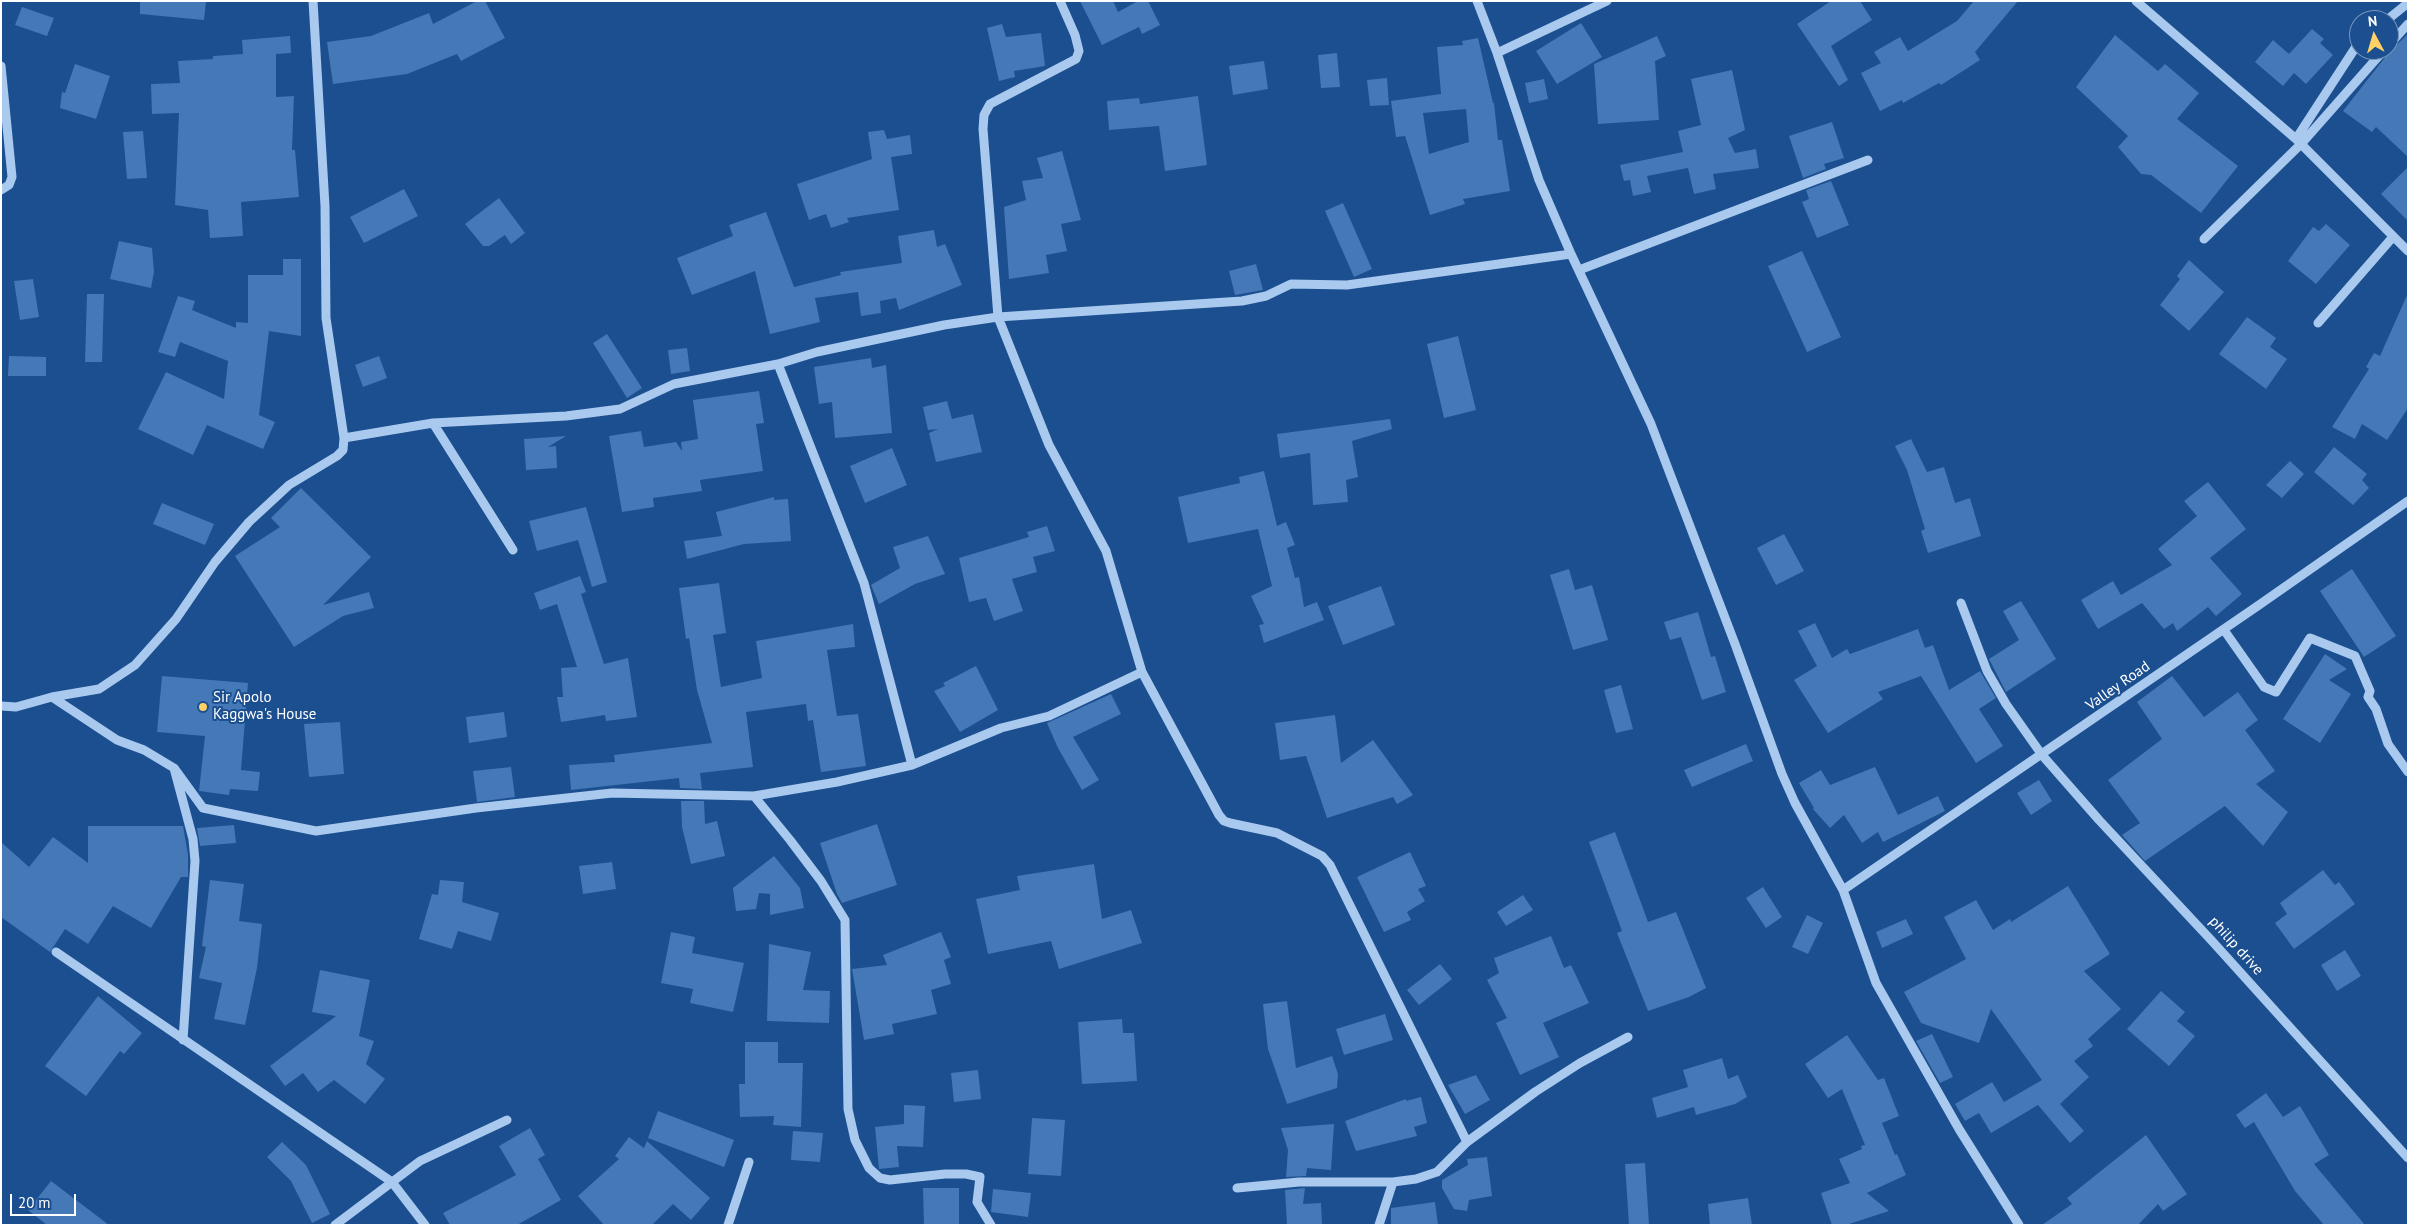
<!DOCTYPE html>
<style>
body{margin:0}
#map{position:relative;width:2409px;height:1226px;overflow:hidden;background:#1b4f8f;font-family:"PT Sans",sans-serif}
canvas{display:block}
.frame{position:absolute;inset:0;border:2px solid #fff;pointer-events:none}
.north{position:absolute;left:2349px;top:10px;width:50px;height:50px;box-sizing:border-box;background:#1b4f8f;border:1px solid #7695bc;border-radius:50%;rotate:354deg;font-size:14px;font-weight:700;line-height:20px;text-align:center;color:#fff}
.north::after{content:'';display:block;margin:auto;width:18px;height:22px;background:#ffd166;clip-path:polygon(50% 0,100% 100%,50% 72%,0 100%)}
.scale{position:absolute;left:10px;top:1194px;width:66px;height:22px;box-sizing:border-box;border:2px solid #fff;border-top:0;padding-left:6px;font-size:15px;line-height:18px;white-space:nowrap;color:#fff;-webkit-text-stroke:4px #1b4f8f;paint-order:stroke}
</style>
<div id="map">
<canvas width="2409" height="1226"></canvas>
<div class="frame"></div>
<div class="north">N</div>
<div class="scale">20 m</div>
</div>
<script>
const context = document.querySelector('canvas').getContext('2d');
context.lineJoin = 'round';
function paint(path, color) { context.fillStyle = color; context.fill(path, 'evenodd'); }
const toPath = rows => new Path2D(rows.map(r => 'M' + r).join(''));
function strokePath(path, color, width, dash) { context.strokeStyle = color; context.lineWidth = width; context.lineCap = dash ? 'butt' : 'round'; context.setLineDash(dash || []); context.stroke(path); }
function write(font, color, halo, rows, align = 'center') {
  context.font = font + ' "PT Sans",sans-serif'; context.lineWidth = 4; context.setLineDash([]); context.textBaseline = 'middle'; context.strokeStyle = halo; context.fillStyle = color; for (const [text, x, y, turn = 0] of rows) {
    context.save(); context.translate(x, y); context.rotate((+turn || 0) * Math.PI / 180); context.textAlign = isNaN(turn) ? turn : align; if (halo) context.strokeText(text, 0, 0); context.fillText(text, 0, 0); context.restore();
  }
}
paint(toPath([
 [140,1,206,1,204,20,140,14],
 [477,1,485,1,505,38,461,61,457,54,407,74,333,84,327,42,371,36,429,13,433,24],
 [1080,1,1113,1,1118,12,1138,1,1148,1,1160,25,1142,34,1139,27,1102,45],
 [1831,1,1860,1,1872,20,1831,46,1848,80,1839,86,1797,24],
 [1974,1,2018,1,1975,52,1980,60,1941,85,1939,83,1903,103,1902,100,1880,111,1861,73,1881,63,1874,52,1900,37,1908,51,1957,21],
 [22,7,54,18,47,36,15,25],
 [1581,23,1602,57,1557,84,1536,51],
 [1002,24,1006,37,1041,33,1045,66,1014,71,1015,77,999,81,987,28],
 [2312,29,2324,39,2320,43,2333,55,2306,84,2294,73,2283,86,2255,62,2273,40,2289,54],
 [2408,34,2408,157,2376,127,2372,132,2343,111,2390,51],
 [2115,35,2158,71,2165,64,2199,93,2177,119,2238,166,2201,213,2151,175,2141,174,2118,147,2128,136,2076,87],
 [290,36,291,53,276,54,276,97,294,96,292,150,295,150,299,197,241,202,243,236,210,238,208,210,175,205,179,113,152,114,151,84,180,83,178,61,213,59,213,56,243,54,242,40],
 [1657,36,1666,56,1655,61,1659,120,1598,124,1594,64],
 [1478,38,1493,103,1494,103,1498,140,1502,140,1510,191,1463,199,1465,204,1430,215,1405,136,1396,137,1391,101,1441,94,1437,47,1463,45,1462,41],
 [1466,109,1469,142,1429,154,1423,113],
 [1337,53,1340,87,1321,88,1318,55],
 [1264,61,1268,89,1233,95,1229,66],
 [75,64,110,76,96,119,60,108,62,92,65,93],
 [1732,70,1745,130,1728,138,1735,153,1756,149,1759,168,1713,174,1716,189,1694,194,1688,168,1647,176,1651,192,1633,196,1630,180,1624,181,1620,165,1683,152,1678,131,1701,125,1691,79],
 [1387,78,1389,105,1370,106,1367,80],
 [1544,79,1548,99,1529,103,1525,83],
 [1198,96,1207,165,1165,171,1159,126,1109,130,1107,101,1139,98,1140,104],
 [1832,122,1844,158,1824,164,1826,169,1803,178,1789,136],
 [884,130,887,139,910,135,912,154,891,157,899,210,847,218,849,222,831,228,826,214,809,220,797,184,872,159,868,132],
 [143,131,147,178,127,179,123,132],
 [1062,151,1081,220,1061,224,1067,251,1046,255,1049,273,1009,279,1004,207,1026,200,1022,181,1043,178,1037,158],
 [2408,167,2408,221,2381,194],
 [1831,181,1849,225,1817,238,1802,202,1809,199,1806,190],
 [404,189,418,216,364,243,350,217],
 [499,198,525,233,511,244,505,235,489,246,483,246,465,224],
 [1343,203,1372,269,1354,277,1325,211],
 [766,212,794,287,841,275,840,272,902,263,898,236,934,230,937,247,945,244,962,285,899,310,896,298,880,301,881,313,861,316,858,292,815,298,820,322,770,334,755,271,692,295,677,258,733,236,729,225],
 [2326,224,2350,245,2316,284,2288,261,2313,227,2319,231],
 [119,241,152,248,154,272,151,288,110,279],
 [1802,251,1841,337,1807,352,1768,266],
 [283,259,301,259,301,336,269,331,259,415,275,422,263,449,207,425,193,455,138,429,166,372,224,399,228,361,180,342,175,357,158,352,178,296,195,301,192,310,236,328,236,322,248,323,248,275,283,275],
 [2189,260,2224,292,2189,331,2160,305,2180,279,2177,276],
 [1256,264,1263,290,1235,295,1229,271],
 [33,279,39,317,20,320,14,281],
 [2408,293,2408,408,2387,440,2362,424,2355,439,2332,427,2369,369,2366,367,2374,353,2380,356],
 [87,294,104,294,102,362,85,362],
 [2247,317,2276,338,2270,347,2287,359,2266,389,2219,354],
 [607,334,642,388,627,398,593,343],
 [1458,336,1476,410,1444,418,1427,344],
 [687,348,690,371,671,374,668,350],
 [9,356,46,357,46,376,8,376],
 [379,356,387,378,363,387,355,365],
 [871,358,872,368,886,365,892,433,835,438,832,402,819,404,814,367],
 [759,391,764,423,756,424,763,471,700,480,702,491,653,498,654,507,622,512,609,436,641,431,644,447,676,442,682,451,681,442,698,439,693,400],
 [947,401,952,419,973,414,982,452,936,462,929,433,938,429,928,430,923,407],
 [1390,419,1392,429,1352,441,1358,477,1346,480,1348,502,1313,505,1310,453,1280,458,1277,434],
 [566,436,548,447,556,446,557,468,526,470,524,439],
 [1911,439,1927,472,1944,467,1955,503,1970,498,1981,536,1928,553,1921,531,1925,529,1907,470,1895,446],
 [2334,447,2367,474,2362,480,2369,488,2353,505,2314,472],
 [892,448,907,485,865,503,850,466],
 [2290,461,2304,474,2282,498,2266,485],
 [1264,471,1277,526,1286,522,1295,545,1287,548,1295,578,1299,577,1304,607,1317,602,1324,620,1264,643,1259,625,1264,624,1251,596,1272,586,1258,529,1188,543,1178,497,1240,483,1239,477],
 [2208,482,2246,529,2210,558,2242,594,2216,616,2208,607,2177,631,2173,623,2164,629,2142,603,2098,629,2081,600,2113,581,2121,595,2172,565,2158,549,2197,516,2184,501],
 [301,488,371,557,323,605,369,592,374,608,343,616,294,647,235,556,280,527,271,518],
 [774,497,774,500,788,499,791,541,744,544,687,559,684,541,722,536,716,512],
 [162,503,214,524,205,545,153,524],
 [586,507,607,582,592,587,578,540,537,551,529,521],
 [1047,526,1055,551,1033,557,1037,572,1012,579,1023,611,994,621,986,598,969,602,959,558,1029,537,1027,532],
 [1784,534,1804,571,1776,585,1757,548],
 [928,536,945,574,915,584,879,604,871,585,900,568,893,547],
 [1569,569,1575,590,1592,585,1608,640,1573,650,1550,575],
 [2352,569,2396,636,2364,657,2320,591],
 [580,576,586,592,581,594,604,664,628,658,637,717,606,721,605,715,561,722,557,697,563,697,561,668,577,667,557,604,540,610,534,593],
 [719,583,726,633,713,635,721,687,762,678,756,641,853,624,855,647,827,650,837,716,858,714,866,766,821,772,813,720,808,721,806,704,746,712,753,767,700,773,702,789,680,788,679,778,571,790,569,765,615,762,614,755,712,743,697,690,689,638,686,639,679,588],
 [1381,586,1395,625,1343,645,1328,606],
 [2021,601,2056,659,2006,692,1989,659,2019,640,2003,611],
 [1698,612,1711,657,1715,656,1726,692,1702,700,1681,637,1670,640,1664,622],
 [1815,623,1832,658,1847,649,1850,654,1918,629,1925,648,1933,645,1949,690,1980,671,1996,698,1979,709,2003,746,1976,763,1921,676,1878,692,1883,699,1828,733,1794,680,1817,666,1798,631],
 [2325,654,2347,669,2329,680,2351,694,2320,743,2283,719],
 [976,666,998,710,960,732,934,691,945,686,943,683],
 [162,676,248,683,241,770,260,772,258,791,230,789,229,795,199,791,205,736,157,732],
 [2172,676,2204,717,2238,692,2258,720,2245,730,2275,771,2256,784,2288,812,2263,846,2225,806,2145,861,2122,835,2140,823,2108,780,2162,739,2137,702],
 [1621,685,1633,729,1616,733,1604,690],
 [1111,694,1121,714,1073,737,1099,780,1082,790,1058,748,1047,723],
 [504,712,507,737,469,743,466,717],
 [1335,715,1341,763,1373,740,1413,795,1397,804,1393,797,1327,818,1306,756,1280,760,1275,723],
 [340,722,344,774,309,777,304,724],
 [1746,744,1753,761,1692,787,1684,770],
 [511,767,515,797,477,802,473,771],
 [1875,767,1898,815,1938,796,1945,811,1883,842,1878,832,1862,843,1844,815,1830,828,1813,809,1814,808,1799,783,1821,770,1830,785],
 [2039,780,2052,801,2031,815,2017,793],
 [681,801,704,801,705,824,717,821,725,856,691,864,682,827],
 [877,824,897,885,842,903,837,894,820,843],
 [234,825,236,843,200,846,197,828],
 [88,826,183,826,188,855,188,877,181,877,151,928,113,906,88,944,65,929,50,952,1,917,1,842,29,867,53,837,88,863],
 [1615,832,1648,922,1676,912,1706,988,1689,997,1648,1011,1617,933,1622,931,1589,842],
 [1410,852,1426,886,1418,889,1425,901,1407,912,1411,920,1384,932,1357,877],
 [774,856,800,888,804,908,770,915,770,894,759,893,756,909,736,911,733,888],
 [612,862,616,889,583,894,579,866],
 [1094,864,1102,919,1131,910,1142,943,1059,969,1051,941,988,954,976,899,1020,890,1017,876],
 [2323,870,2335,885,2339,882,2355,904,2294,949,2275,923,2287,914,2280,903],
 [210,880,244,884,239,921,262,924,257,968,245,1025,214,1019,222,983,199,978,206,947,202,946],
 [440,880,464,882,462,902,499,913,491,941,458,931,452,949,419,939,432,894,438,895],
 [2068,886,2110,954,2084,971,2121,1009,2088,1039,2093,1046,2074,1061,2089,1077,2060,1104,2084,1131,2070,1143,2038,1105,1991,1133,1979,1113,1965,1121,1955,1104,1992,1082,2004,1102,2042,1080,1991,1009,1979,1043,1921,1023,1904,992,1966,959,1944,917,1976,900,1993,930,2010,919,2011,922],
 [1763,887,1782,917,1766,928,1746,898],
 [1523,895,1533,910,1506,926,1497,912],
 [1807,915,1823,923,1808,954,1792,947],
 [1906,919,1913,934,1882,948,1876,932],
 [671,932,695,937,692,953,744,963,733,1012,690,1003,693,989,661,983],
 [941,932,951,957,944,960,951,984,931,990,937,1014,892,1024,894,1034,864,1040,852,969,887,965,883,955],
 [1551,936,1564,968,1571,965,1589,1003,1543,1023,1559,1057,1520,1075,1496,1023,1507,1018,1487,980,1499,973,1494,958],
 [769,944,811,952,803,990,830,991,829,1023,767,1021],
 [2345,950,2361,976,2337,991,2321,965],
 [1440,964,1452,979,1419,1005,1407,990],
 [320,970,370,980,359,1036,374,1041,366,1064,385,1079,365,1104,334,1080,318,1092,303,1073,285,1086,270,1066,336,1016,312,1012],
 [2161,991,2185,1012,2177,1021,2195,1036,2169,1066,2127,1029],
 [98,996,142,1033,124,1054,120,1051,86,1096,45,1066],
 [1287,1001,1296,1068,1332,1056,1338,1074,1337,1088,1287,1104,1268,1049,1263,1004],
 [1385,1014,1393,1040,1344,1055,1336,1029],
 [1122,1019,1123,1033,1134,1033,1137,1081,1082,1084,1078,1022],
 [1932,1034,1953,1077,1940,1083,1916,1041],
 [1847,1035,1878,1080,1884,1078,1899,1116,1882,1123,1895,1155,1897,1154,1906,1175,1867,1193,1889,1211,1846,1225,1832,1225,1821,1193,1850,1183,1839,1159,1862,1149,1861,1146,1865,1145,1842,1089,1828,1098,1805,1064],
 [745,1042,778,1042,778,1063,803,1063,801,1127,773,1125,774,1116,740,1117,739,1084,745,1084],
 [1722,1058,1728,1079,1738,1075,1747,1097,1735,1104,1696,1115,1694,1107,1657,1118,1652,1098,1688,1087,1683,1070],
 [978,1070,981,1099,954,1102,951,1073],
 [1476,1075,1490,1100,1465,1114,1448,1085],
 [2266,1093,2283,1117,2300,1106,2329,1155,2314,1164,2365,1225,2324,1225,2295,1191,2254,1122,2245,1128,2236,1115],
 [1421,1097,1427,1123,1414,1127,1417,1136,1356,1151,1345,1121,1406,1099,1406,1101],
 [904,1105,925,1106,923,1147,897,1146,899,1167,879,1169,875,1127,904,1124],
 [658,1111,734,1140,724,1167,648,1138],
 [1032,1118,1065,1120,1061,1176,1028,1174],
 [1334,1124,1331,1170,1307,1168,1306,1176,1286,1177,1288,1150,1281,1128],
 [530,1128,545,1155,538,1159,561,1200,517,1225,450,1225,443,1213,516,1175,499,1146],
 [793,1131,823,1133,820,1162,791,1160],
 [2146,1135,2187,1194,2163,1211,2158,1204,2138,1225,2042,1225,2072,1204,2067,1198],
 [629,1137,644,1148,647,1141,710,1198,691,1220,673,1204,652,1225,604,1225,578,1196,619,1159,615,1156],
 [282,1142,306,1165,330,1214,312,1223,291,1181,267,1157],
 [1487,1157,1492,1196,1469,1200,1467,1211,1454,1209,1442,1188,1442,1180,1468,1165,1467,1159],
 [1645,1163,1649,1225,1629,1225,1625,1164],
 [51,1181,109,1225,47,1225,28,1210],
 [923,1188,959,1188,959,1225,924,1225],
 [1305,1188,1303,1204,1321,1203,1322,1225,1287,1225,1285,1190],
 [993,1189,1031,1193,1028,1217,991,1212],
 [1748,1198,1752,1225,1710,1225,1708,1204],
 [1435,1202,1438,1225,1391,1225,1391,1208]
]), '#4478b7');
strokePath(toPath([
 [1060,1,1075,35,1079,51,1076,59,990,104,984,115,983,129,998,317,1049,445,1106,551,1142,672,1219,815,1224,821,1230,823,1277,833,1322,856,1330,865,1467,1142],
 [1477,1,1497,53,1539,180,1571,254,1651,424,1735,644,1782,774,1795,803,1843,890,1876,983,1959,1129,2019,1225],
 [2136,1,2296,139,2359,42],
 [2387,20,2408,3],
 [2389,45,2408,24],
 [1497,53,1607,1],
 [1,66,12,177,9,185,1,190],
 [2297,140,2408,251],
 [2204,239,2302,143,2384,50],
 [1579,270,1868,160],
 [2318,323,2392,238],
 [778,364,864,583,912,765],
 [433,423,513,550],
 [344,438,433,423,566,416,620,409,674,384,778,364,817,352,944,325,998,317,1242,301,1266,296,1291,284,1347,285,1571,254],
 [1961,603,1987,671,2006,704,2042,755,2099,820,2212,941,2408,1158],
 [2224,630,2264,687,2276,692,2310,638,2355,656,2370,691,2368,697,2376,709,2388,744,2408,772],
 [52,697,117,740,144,750,174,768],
 [1,706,16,707,52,697,99,689,135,665,176,619,215,562,249,522,289,485,337,456,343,450,344,438,326,318,325,206,313,1],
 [754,796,790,840,821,881,845,920,848,1109,855,1140,869,1168,880,1178,890,1180,945,1174,966,1174,980,1177,977,1202,991,1225],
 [1843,890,2259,605,2408,501],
 [56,952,392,1182,425,1225],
 [183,1040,195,861,193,839,174,768,203,808,316,831,476,808,612,793,754,796,837,782,912,765,1001,728,1049,716,1142,672],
 [1237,1188,1299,1182,1393,1182,1416,1179,1437,1172,1467,1142,1535,1092,1580,1063,1628,1037],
 [335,1225,420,1161,507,1120],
 [728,1225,749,1162],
 [1379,1225,1393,1182]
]), '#a9c9ee', 9);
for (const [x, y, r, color] of [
 [203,707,5,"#ffd166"]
]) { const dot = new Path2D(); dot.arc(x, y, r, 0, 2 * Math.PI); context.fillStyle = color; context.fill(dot); strokePath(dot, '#1b4f8f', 2); }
write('15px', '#fff', '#1b4f8f', [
 ["Valley Road",2118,686,-35],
 ["philip drive",2236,946,48]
]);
write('15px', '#fff', '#1b4f8f', [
 ["Sir Apolo",213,698],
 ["Kaggwa's House",213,715]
], 'left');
</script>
